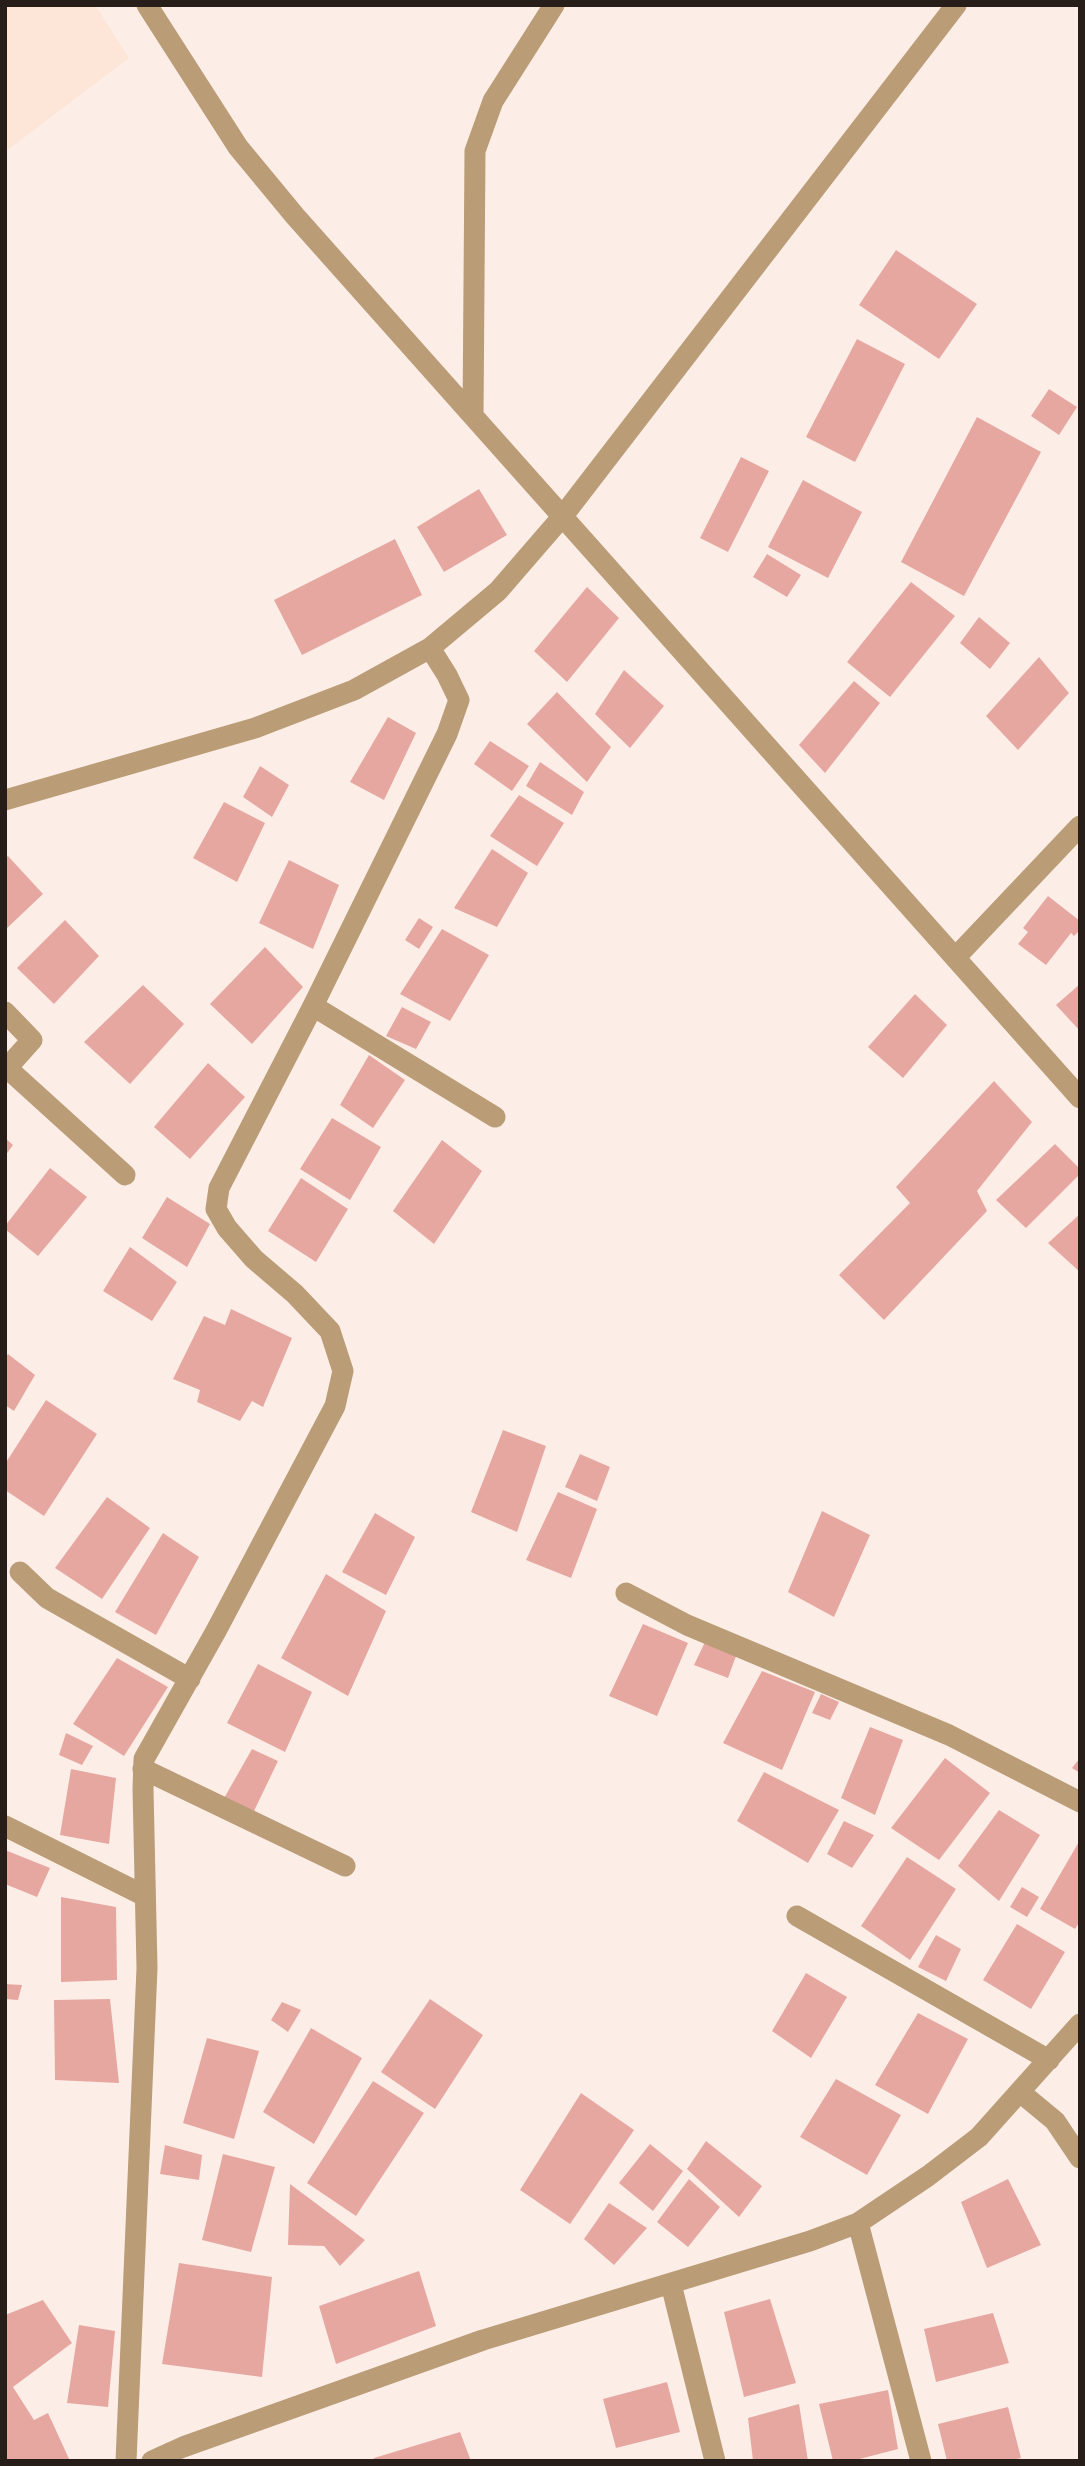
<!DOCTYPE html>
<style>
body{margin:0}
#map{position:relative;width:1085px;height:2466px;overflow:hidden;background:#fceee7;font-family:"PT Serif",serif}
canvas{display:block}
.frame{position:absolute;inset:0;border:7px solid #271e1a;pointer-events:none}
</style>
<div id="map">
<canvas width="1085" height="2466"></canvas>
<div class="frame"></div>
</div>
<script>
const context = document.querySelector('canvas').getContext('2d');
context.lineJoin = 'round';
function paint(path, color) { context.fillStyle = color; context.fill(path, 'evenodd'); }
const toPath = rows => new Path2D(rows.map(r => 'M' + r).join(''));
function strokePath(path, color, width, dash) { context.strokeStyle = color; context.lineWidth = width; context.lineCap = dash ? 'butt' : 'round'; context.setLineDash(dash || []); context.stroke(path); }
paint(toPath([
 [5,5,95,5,129,58,5,152]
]), '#fde5d8');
paint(toPath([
 [896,250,977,304,939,359,859,305],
 [857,339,905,364,855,462,806,437],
 [1049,389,1077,407,1059,435,1031,416],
 [977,417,1041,452,964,596,901,562],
 [741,457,769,471,728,552,700,538],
 [803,480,862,512,828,578,768,547],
 [479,489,507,535,444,572,417,527],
 [395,539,422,595,302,655,274,600],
 [767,554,801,575,787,597,753,577],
 [911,582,955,616,890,697,847,662],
 [587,587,619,618,567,682,534,651],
 [979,617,1010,643,990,669,960,643],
 [1039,657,1069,693,1018,750,986,716],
 [624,670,664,706,630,748,595,714],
 [854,681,880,703,825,773,799,745],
 [557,692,611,747,587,782,527,724],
 [388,717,416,733,384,800,350,782],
 [490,741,529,766,512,791,474,764],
 [540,762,584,792,572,815,526,786],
 [260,766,289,785,272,817,243,797],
 [519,795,564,823,537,866,490,836],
 [224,802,265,823,237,882,193,858],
 [492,849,528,873,497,927,454,908],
 [8,856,43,894,5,930,5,858],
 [289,860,339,885,313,949,259,923],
 [1048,896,1080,921,1080,930,1074,936,1071,933,1046,965,1018,944,1028,932,1023,928],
 [419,918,433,927,419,949,405,940],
 [65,920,99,956,54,1004,17,968],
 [442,929,489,955,450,1021,400,994],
 [265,947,303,987,252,1044,210,1004],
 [1080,984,1080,1031,1056,1005],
 [143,985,184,1024,130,1084,84,1042],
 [915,994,947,1025,903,1078,868,1047],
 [402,1007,431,1022,416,1049,386,1036],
 [369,1055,405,1080,373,1128,340,1105],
 [208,1063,245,1097,190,1159,154,1127],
 [994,1081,1032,1122,977,1191,987,1211,884,1320,839,1275,910,1203,896,1187],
 [332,1118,381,1147,350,1200,300,1169],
 [5,1138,13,1145,5,1156],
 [442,1140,482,1171,434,1244,393,1211],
 [1055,1144,1080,1169,1080,1174,1026,1228,996,1200],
 [50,1168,87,1197,38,1256,5,1229,5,1226],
 [301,1178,348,1209,316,1262,268,1231],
 [167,1197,210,1224,187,1267,142,1238],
 [1080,1214,1080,1272,1048,1243],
 [130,1247,177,1282,152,1321,103,1291],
 [231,1309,292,1338,263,1407,252,1401,240,1421,197,1402,200,1390,173,1379,204,1316,225,1325],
 [8,1354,35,1375,14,1411,5,1405,5,1358],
 [46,1400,97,1434,44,1516,5,1490,5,1464],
 [503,1430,546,1446,517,1532,471,1512],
 [580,1454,610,1467,597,1501,565,1487],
 [558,1492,597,1509,571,1578,526,1560],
 [107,1497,150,1528,102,1599,55,1568],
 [822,1511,870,1535,834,1617,788,1592],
 [375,1513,415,1537,386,1595,342,1572],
 [163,1533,199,1557,156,1635,115,1612],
 [326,1574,386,1611,348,1696,281,1658],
 [643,1624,688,1643,657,1716,609,1696],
 [705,1642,736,1656,728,1678,694,1665],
 [117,1658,168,1687,124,1756,73,1724],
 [258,1664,312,1692,285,1752,227,1723],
 [762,1671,815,1692,782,1770,723,1743],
 [821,1694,839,1702,830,1720,812,1713],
 [870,1727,903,1740,875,1815,841,1798],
 [66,1733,93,1746,82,1765,59,1755],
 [252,1749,278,1761,254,1811,223,1800],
 [945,1758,990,1793,939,1860,891,1828],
 [1080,1758,1080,1773,1072,1768],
 [71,1769,116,1778,109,1844,60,1835],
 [764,1772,839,1810,808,1863,737,1821],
 [999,1810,1040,1835,999,1901,958,1866],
 [844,1821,874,1835,852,1868,827,1854],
 [1080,1840,1080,1921,1075,1929,1040,1909],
 [5,1850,50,1868,37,1897,5,1884],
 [907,1857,956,1889,910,1960,861,1926],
 [1022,1887,1039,1897,1027,1917,1010,1907],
 [61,1897,116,1907,117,1980,61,1982],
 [1017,1924,1065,1952,1031,2009,983,1980],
 [936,1935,961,1949,946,1981,918,1967],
 [806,1973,847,1997,811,2058,772,2031],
 [5,1984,22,1985,18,2000,5,1999],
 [110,1999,119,2083,55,2080,54,2000],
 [430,1999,483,2035,435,2109,381,2072],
 [282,2002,301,2010,288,2032,271,2020],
 [918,2013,968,2039,928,2114,875,2085],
 [311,2028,362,2058,314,2144,263,2112],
 [207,2038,259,2051,234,2139,183,2123],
 [836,2079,901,2115,867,2175,800,2137],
 [373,2081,424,2113,356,2216,307,2183],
 [581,2093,634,2130,570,2224,520,2190],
 [706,2141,762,2186,739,2217,687,2169],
 [650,2144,683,2171,653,2211,619,2183],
 [165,2145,202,2155,199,2180,160,2174],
 [223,2154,275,2167,251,2252,202,2240],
 [689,2179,720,2207,688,2247,657,2222],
 [1008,2179,1041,2245,987,2268,961,2202],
 [290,2184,365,2240,340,2266,324,2246,288,2245],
 [609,2203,647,2228,614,2265,584,2239],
 [179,2263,272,2277,262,2377,162,2364],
 [419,2271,436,2326,336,2364,319,2306],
 [770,2299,796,2383,744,2397,724,2312],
 [43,2300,72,2343,13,2387,34,2420,48,2413,70,2461,5,2461,5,2315],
 [993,2313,1009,2363,936,2382,924,2329],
 [79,2325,115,2331,108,2407,67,2403],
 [667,2382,680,2432,616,2448,603,2399],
 [888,2390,898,2449,852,2461,833,2461,819,2404],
 [799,2404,808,2461,753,2461,748,2418],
 [1008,2407,1021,2458,1008,2461,947,2461,938,2424],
 [460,2432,471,2461,372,2461,374,2458]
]), '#e7a7a1');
strokePath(toPath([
 [147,5,238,147,295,216,1080,1098],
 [473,416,475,151,493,101,554,5],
 [5,800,255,728,354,690,430,648,498,591,562,517,956,5],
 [955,958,1080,826],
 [313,1006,495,1117],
 [5,1012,32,1040,7,1068,125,1175],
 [20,1572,47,1598,190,1679],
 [626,1593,687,1625,949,1735,1080,1802],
 [143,1769,345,1866],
 [5,1826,145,1896],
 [797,1916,1049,2060],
 [1020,2092,1055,2121,1080,2158],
 [858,2223,921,2461],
 [671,2284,715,2461],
 [126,2461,147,1968,143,1789,144,1759,216,1631,335,1406,343,1371,330,1331,295,1294,254,1259,227,1228,216,1209,219,1188,313,1006,447,734,459,700,447,675,430,648],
 [152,2461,183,2447,483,2340,810,2241,858,2223,928,2176,979,2137,1080,2024]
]), '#ba9c77', 21);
</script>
